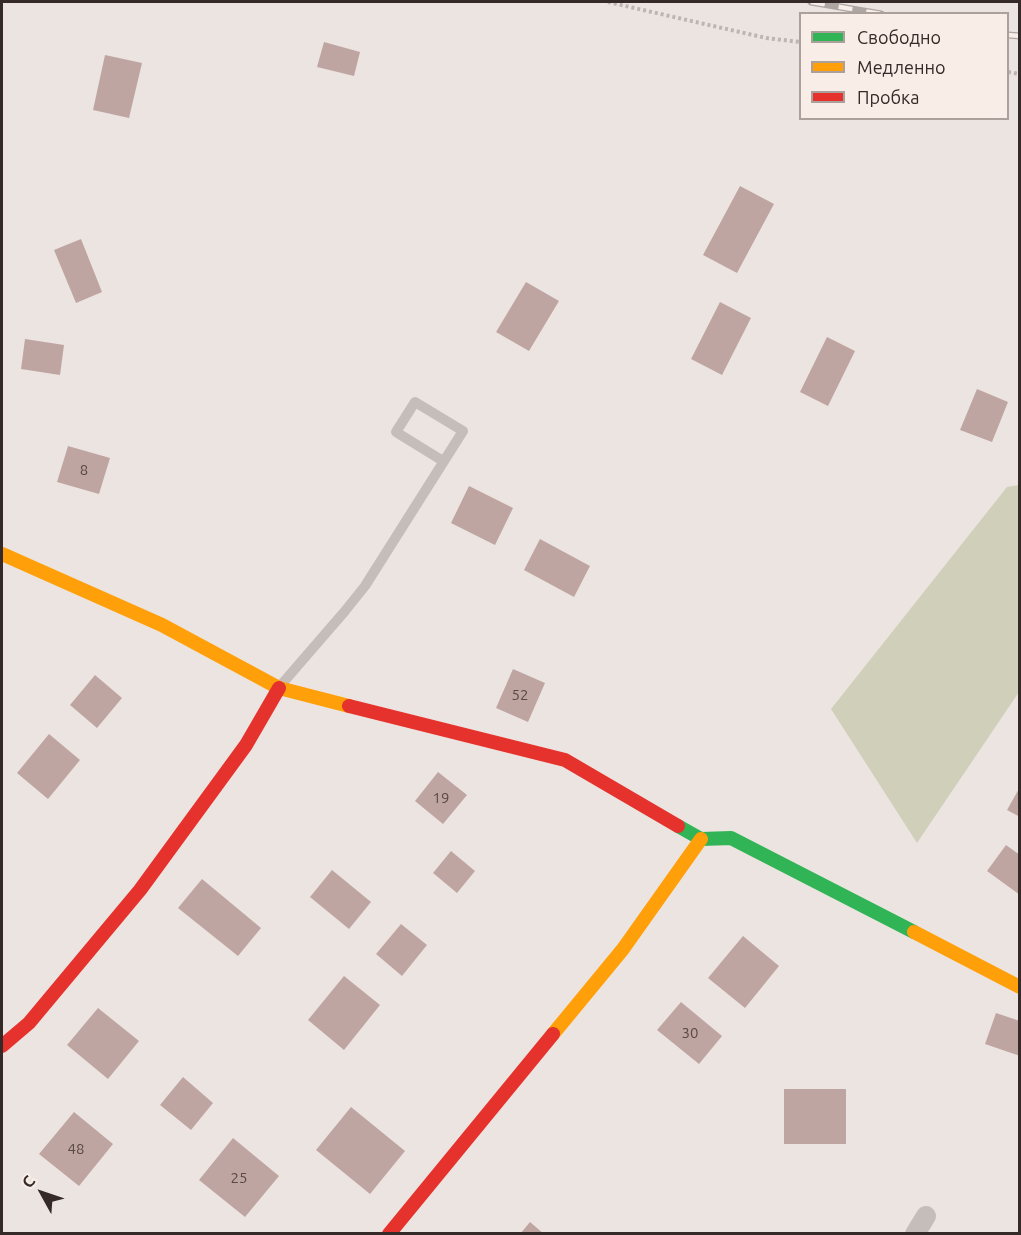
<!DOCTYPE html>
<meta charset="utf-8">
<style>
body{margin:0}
#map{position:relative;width:1021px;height:1235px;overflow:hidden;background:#ece4e0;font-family:Ubuntu,sans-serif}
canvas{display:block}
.frame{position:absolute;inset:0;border:3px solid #362a28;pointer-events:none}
.legend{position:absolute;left:799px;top:12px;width:210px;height:108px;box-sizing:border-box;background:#f9eee7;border:2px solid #aba09b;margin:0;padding:8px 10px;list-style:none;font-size:18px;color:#362a28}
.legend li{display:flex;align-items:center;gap:12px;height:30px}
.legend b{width:30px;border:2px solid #aba09b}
.north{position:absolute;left:12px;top:1163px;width:60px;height:60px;-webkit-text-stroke:4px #f9eee7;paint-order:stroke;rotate:310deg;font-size:16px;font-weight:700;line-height:24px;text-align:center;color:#362a28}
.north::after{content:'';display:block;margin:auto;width:21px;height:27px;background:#362a28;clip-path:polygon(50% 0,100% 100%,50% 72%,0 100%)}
</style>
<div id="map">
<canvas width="1021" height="1235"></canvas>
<div class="frame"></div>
<ul class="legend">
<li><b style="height:8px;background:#30b455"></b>Свободно</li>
<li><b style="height:8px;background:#ff9f0a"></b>Медленно</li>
<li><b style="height:8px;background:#e5322d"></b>Пробка</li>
</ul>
<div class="north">С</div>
</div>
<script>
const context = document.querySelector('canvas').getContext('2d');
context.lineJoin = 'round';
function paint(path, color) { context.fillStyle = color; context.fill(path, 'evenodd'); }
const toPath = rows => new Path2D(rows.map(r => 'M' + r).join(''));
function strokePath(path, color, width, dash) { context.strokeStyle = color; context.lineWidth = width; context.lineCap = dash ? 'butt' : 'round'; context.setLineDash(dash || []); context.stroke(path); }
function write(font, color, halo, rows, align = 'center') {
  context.font = font + ' Ubuntu,sans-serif'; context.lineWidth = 6; context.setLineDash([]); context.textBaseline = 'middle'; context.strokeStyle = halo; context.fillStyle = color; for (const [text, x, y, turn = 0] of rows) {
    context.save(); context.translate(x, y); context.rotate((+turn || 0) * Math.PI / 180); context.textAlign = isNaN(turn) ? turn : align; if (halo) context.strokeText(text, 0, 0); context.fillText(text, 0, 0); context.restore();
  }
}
paint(toPath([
 [1019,485,1019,692,917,843,831,709,1007,487]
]), '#d0d0ba');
paint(toPath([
 [324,42,360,52,354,76,317,67],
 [105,55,142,63,129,118,93,110],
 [740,186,774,204,737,273,703,255],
 [81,239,102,292,76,303,54,250],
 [526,282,559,301,529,351,496,332],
 [720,302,751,318,722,375,691,359],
 [827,337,855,351,828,406,800,392],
 [25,339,64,345,60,375,21,369],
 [977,389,1008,402,992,442,960,430],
 [68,446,110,458,99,494,57,482],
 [469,486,513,508,495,545,451,523],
 [540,539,590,566,574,597,524,570],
 [513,669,545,683,528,722,496,708],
 [95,675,122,698,97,728,70,705],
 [49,734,80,760,48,799,17,773],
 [438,772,467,795,443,824,415,801],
 [1020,787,1020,817,1007,810],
 [1006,845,1020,855,1020,895,987,871],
 [451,851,475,871,457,893,433,873],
 [332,870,371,902,349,929,310,897],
 [202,879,261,928,238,956,178,908],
 [401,924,427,945,402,976,376,954],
 [743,936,779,966,745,1008,708,978],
 [344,976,380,1005,344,1050,308,1020],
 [681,1002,722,1036,699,1064,657,1030],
 [98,1008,139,1041,108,1079,67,1045],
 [996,1013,1020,1021,1020,1056,985,1044],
 [183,1077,213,1103,191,1130,160,1105],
 [784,1089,846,1089,846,1144,784,1144],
 [351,1107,405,1151,370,1194,316,1150],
 [74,1112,113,1144,79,1186,39,1154],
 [233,1138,279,1176,245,1217,199,1180],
 [530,1222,544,1234,520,1234]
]), '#bfa5a2');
strokePath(toPath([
 [608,2,766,38,800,42],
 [1008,72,1020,74]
]), '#beb5b1', 4, [3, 3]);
strokePath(toPath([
 [281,685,345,611,365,586,463,431,415,402,396,432,443,461]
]), '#c5bdb9', 10);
strokePath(toPath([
 [915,1234,926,1216]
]), '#c5bdb9', 20);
strokePath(toPath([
 [678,826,701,839,731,838,914,932]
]), '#30b455', 14);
strokePath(toPath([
 [2,554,162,625,279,688,349,706],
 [914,932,1020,987],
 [553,1034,623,949,701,839]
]), '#ff9f0a', 14);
strokePath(toPath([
 [349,706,565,760,678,826],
 [2,1046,29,1023,140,890,246,745,279,688],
 [389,1234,553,1034]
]), '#e5322d', 14);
const rail = toPath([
 [811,2,881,14],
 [1008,35,1020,36]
]);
strokePath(rail, '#ada6a3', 7);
strokePath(rail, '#f9eee7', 4.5, [14]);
write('15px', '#584946', null, [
 ["8",84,470],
 ["52",520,695],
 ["19",441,798],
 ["30",690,1033],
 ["48",76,1149],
 ["25",239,1178]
]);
</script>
